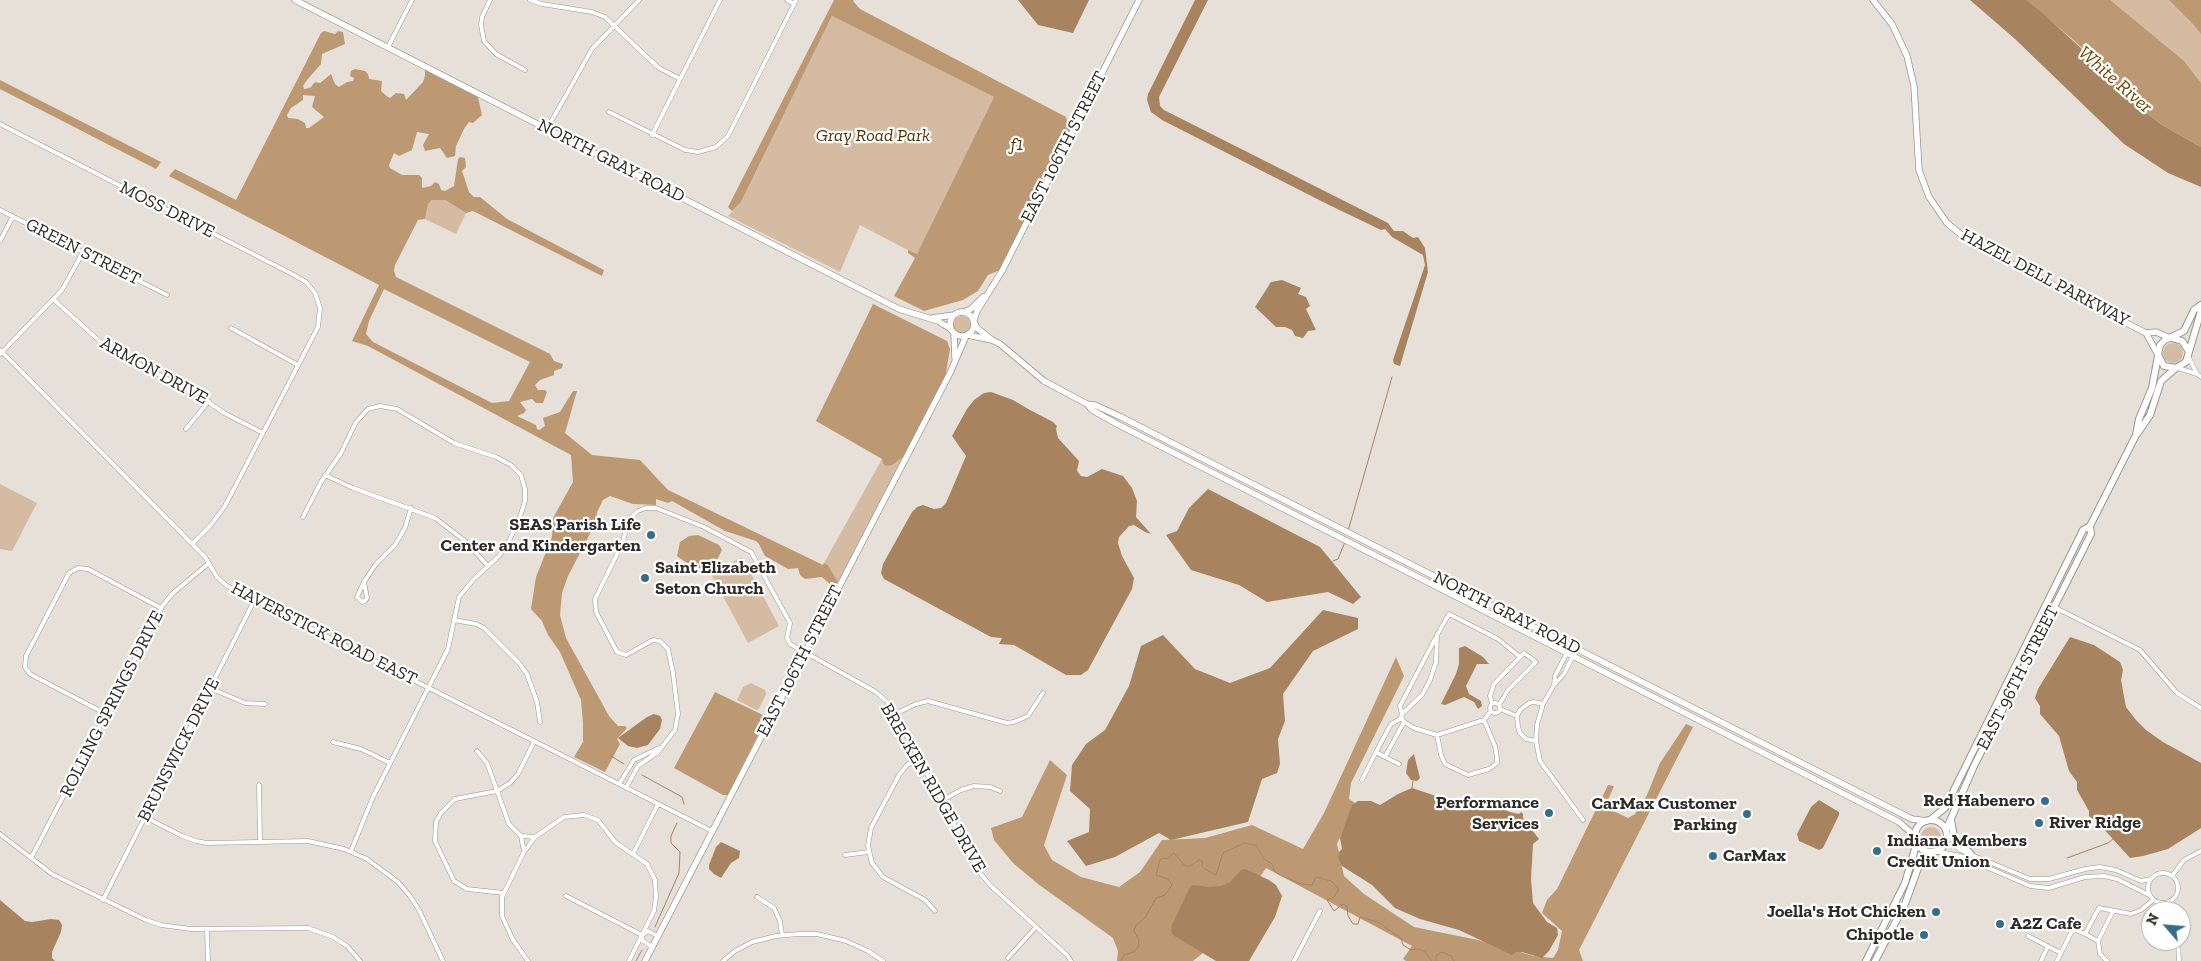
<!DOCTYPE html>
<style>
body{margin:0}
#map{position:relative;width:2201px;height:961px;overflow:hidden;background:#e6e0d9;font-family:"Zilla Slab",serif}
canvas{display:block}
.north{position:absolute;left:2141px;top:901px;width:50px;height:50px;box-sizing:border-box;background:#fff;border:1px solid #abaaa9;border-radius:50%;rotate:297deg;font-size:14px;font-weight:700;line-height:20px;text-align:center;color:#2d2b28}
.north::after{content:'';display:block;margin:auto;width:18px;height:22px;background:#366e88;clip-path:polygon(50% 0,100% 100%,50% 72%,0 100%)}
</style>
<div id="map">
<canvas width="2201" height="961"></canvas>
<div class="north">N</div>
</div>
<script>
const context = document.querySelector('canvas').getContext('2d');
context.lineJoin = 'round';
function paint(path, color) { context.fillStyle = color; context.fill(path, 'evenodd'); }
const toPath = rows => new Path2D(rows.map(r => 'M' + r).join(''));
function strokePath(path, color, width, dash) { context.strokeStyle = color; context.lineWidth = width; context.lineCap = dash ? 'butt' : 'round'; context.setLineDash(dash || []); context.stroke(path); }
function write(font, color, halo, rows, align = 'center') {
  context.font = font + ' "Zilla Slab",serif'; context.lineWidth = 4.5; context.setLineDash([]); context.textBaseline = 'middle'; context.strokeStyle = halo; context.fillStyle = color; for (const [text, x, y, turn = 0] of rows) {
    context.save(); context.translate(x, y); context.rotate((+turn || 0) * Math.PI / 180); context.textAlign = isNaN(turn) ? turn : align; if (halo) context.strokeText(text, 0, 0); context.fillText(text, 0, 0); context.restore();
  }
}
paint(toPath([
 [2023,0,2201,0,2201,143],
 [832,16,994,97,917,255,860,225,840,272,728,216,741,202],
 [432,200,445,200,466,213,456,234,425,219,428,204],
 '953 325a9 9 0 1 1 18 0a9 9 0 1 1-18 0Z',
 '2163 353a10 10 0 1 1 20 0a10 10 0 1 1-20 0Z',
 [903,457,838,582,828,565,824,563,882,459,894,464],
 [0,484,37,503,12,551,0,549],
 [742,557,779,626,748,643,711,574],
 [751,683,765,690,766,694,759,709,756,710,737,700,743,687],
 '1921 837a10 10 0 1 1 20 0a10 10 0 1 1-20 0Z'
]), '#d5bba2');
paint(toPath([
 [834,0,854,0,853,1,860,9,1066,117,1070,133,1000,270,988,275,978,291,963,300,924,311,894,296,915,258,908,253,908,250,917,254,994,97,832,16,741,202,732,211,728,207],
 [2026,0,2110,0,2184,61,2201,83,2201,147,2162,125,2124,96,2105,70,2075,41],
 [2169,0,2201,0,2201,34,2193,24],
 [324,31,335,34,338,31,343,32,345,44,322,54,321,64,307,80,303,86,304,89,310,88,315,82,320,83,331,74,335,84,339,87,347,82,353,81,354,78,350,76,351,71,355,69,365,71,368,74,369,79,382,81,381,91,388,97,390,98,396,93,404,94,406,100,423,82,425,76,425,69,478,97,482,115,473,123,469,122,464,129,456,146,455,156,447,158,440,148,425,151,423,145,429,134,417,132,412,150,399,156,394,153,389,165,390,168,402,175,419,175,422,178,422,188,431,186,435,182,439,184,441,190,445,191,454,186,458,159,460,157,465,158,466,167,462,171,469,192,474,197,480,197,507,219,604,270,602,276,473,211,466,213,445,200,432,200,428,204,425,219,418,220,395,265,394,271,396,277,550,354,554,361,563,364,562,368,554,371,554,375,540,380,535,385,538,390,545,390,547,392,543,403,536,403,532,399,520,402,526,410,524,413,517,416,536,425,537,429,539,430,545,426,543,418,560,412,573,391,577,391,565,433,592,455,640,460,668,490,823,565,824,563,828,565,838,582,833,587,822,577,805,579,800,575,798,568,788,569,765,556,759,544,756,541,725,531,672,501,668,503,656,499,656,505,633,504,610,496,603,500,597,512,596,522,568,576,562,593,560,615,566,638,609,716,618,726,625,726,627,728,617,739,620,744,605,772,574,757,583,742,583,723,581,700,560,652,548,635,542,621,531,609,536,577,552,537,553,518,573,482,571,455,368,346,352,341,379,285,169,176,175,169,236,200,321,33],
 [303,95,315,96,312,107,324,117,309,128,306,128,305,123,298,119,288,118,287,115,291,108,303,100],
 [384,289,530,362,509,401,492,403,373,342,366,334,369,321],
 [0,80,161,162,156,169,0,89],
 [873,304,947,341,950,349,945,379,903,457,894,464,888,466,884,465,882,459,816,421],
 [698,535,719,545,722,550,713,568,694,568,677,556,680,542,689,536],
 [1396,657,1404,676,1351,783,1349,799,1355,803,1337,844,1344,876,1364,894,1414,927,1478,940,1534,956,1553,958,1558,950,1562,931,1542,913,1547,900,1557,889,1608,785,1614,786,1605,807,1628,818,1635,814,1647,795,1660,763,1686,724,1693,727,1579,950,1583,961,1406,961,1403,959,1412,946,1266,868,1214,944,1193,961,1117,961,1118,951,1113,938,1038,884,1013,863,994,840,991,828,1022,817,1050,760,1067,775,1044,845,1052,860,1081,877,1119,887,1140,872,1162,840,1205,838,1252,825,1303,849,1324,813],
 [715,692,767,717,728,795,723,795,674,768]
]), '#bd9973');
paint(toPath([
 [1018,0,1089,0,1073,33,1038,25],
 [1195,0,1208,0,1159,97,1160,106,1164,110,1388,223,1394,231,1403,231,1413,238,1418,237,1425,248,1428,272,1400,366,1394,364,1393,360,1425,265,1423,255,1392,237,1385,229,1381,230,1327,204,1162,120,1151,112,1147,100,1148,94],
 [1970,0,2026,0,2040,11,2105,70,2124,96,2162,125,2201,147,2201,187,2168,173,2124,144,2015,39],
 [1282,280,1301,288,1298,294,1306,297,1310,306,1306,309,1316,330,1308,331,1303,338,1295,336,1292,330,1285,327,1276,327,1255,307,1271,282],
 [991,392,1013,400,1030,410,1053,422,1057,426,1056,429,1058,438,1079,461,1077,471,1081,476,1087,477,1102,469,1123,476,1132,488,1137,501,1136,517,1151,534,1145,532,1134,525,1129,526,1119,537,1118,543,1122,556,1134,578,1132,589,1088,670,1081,675,1066,675,1014,645,999,644,1002,638,991,637,884,579,881,573,883,564,912,512,917,507,923,505,934,509,941,508,946,503,966,456,952,436,967,409,974,400,984,393],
 [1208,489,1320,547,1361,597,1353,604,1328,592,1267,602,1239,585,1191,570,1166,535,1177,531,1189,508],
 [1323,610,1358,618,1358,629,1313,651,1283,694,1285,721,1278,739,1280,764,1277,773,1262,779,1248,822,1171,840,1159,833,1115,857,1086,866,1067,841,1089,832,1090,809,1070,791,1072,765,1086,744,1105,730,1129,686,1141,646,1163,635,1195,669,1230,683,1270,668],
 [2070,637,2094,645,2120,662,2123,670,2121,680,2126,707,2136,720,2146,730,2163,742,2201,763,2201,828,2168,849,2143,856,2130,858,2102,827,2089,816,2089,811,2077,790,2077,782,2069,771,2059,736,2040,714,2040,706,2035,698,2038,689],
 [1465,646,1483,657,1489,664,1477,664,1466,686,1469,694,1481,701,1482,706,1478,709,1474,702,1464,697,1445,705,1441,704,1456,674,1459,664,1459,648],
 [654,714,660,716,662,720,660,729,648,745,637,748,628,746,618,738,647,717],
 [1414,754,1420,778,1417,781,1411,780,1406,773,1408,760],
 [1412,788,1463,805,1498,807,1510,812,1519,814,1521,812,1523,814,1523,818,1539,839,1533,844,1531,879,1533,903,1547,922,1557,928,1558,935,1549,951,1542,958,1522,952,1516,952,1512,955,1459,930,1420,919,1395,908,1372,885,1342,866,1338,858,1339,852,1342,849,1340,838,1352,805,1358,801,1371,801,1380,805,1398,794],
 [1819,800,1839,812,1839,815,1823,848,1819,850,1799,841,1797,834,1811,807],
 [721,842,740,851,739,858,731,863,721,878,714,874,709,869,709,865,716,847],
 [1245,869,1269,880,1276,885,1282,896,1275,917,1249,961,1216,961,1173,935,1171,930,1172,925,1190,887,1193,885,1210,887,1221,886,1230,882,1241,870],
 [0,900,25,921,32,922,51,919,59,920,62,925,61,932,52,952,52,958,55,961,0,961]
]), '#a7845f');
strokePath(toPath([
 [1348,531,1392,377],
 [1333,561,1338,559,1345,542],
 [611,756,624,764],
 [642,775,682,797,684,804],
 [1412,788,1413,781],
 [2067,858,2108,843,2113,839],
 [655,927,679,873,680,852,671,843,671,836,677,823],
 [636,961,642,950],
 [1121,961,1124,955,1134,952,1138,947,1139,940,1134,931,1136,925,1145,918,1156,898,1165,895,1172,885,1168,879,1156,875,1160,860,1163,858,1167,859,1174,853,1185,866,1190,866,1199,860,1202,861,1202,866,1205,869,1216,875,1223,853,1244,843,1256,845,1264,859,1272,864,1274,870,1278,874,1301,884,1312,885,1316,877,1331,881,1339,889,1334,897,1327,900,1334,911,1343,904,1347,906,1348,916,1353,924,1358,924,1360,917,1381,923,1386,928,1401,938,1403,945,1411,950,1419,949,1425,952,1432,961],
 [1436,961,1436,956,1441,952,1452,956,1452,959,1455,961]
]), '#a7845f', 1);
const street = toPath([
 [490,0,482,17,481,25,484,41,496,54,525,70],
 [530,0,542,4,592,12,605,17,648,58,659,68,680,79],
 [787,0,794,4],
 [388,47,412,0],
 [609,112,685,150,698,152,716,147,728,136,796,0],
 [0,124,294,275,306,282,315,293,320,308,318,327,225,506,210,526,192,544],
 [547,129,592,49,639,0],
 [652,135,720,0],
 [0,210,167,295],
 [0,241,13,216],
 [53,299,105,346,201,397,224,413,263,433],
 [231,328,298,365],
 [0,350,205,557,217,577,227,586,712,831],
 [0,354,62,290,83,252],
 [2188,356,2197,374,2201,377],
 [2178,368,2197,374],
 [186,429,209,401],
 [325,475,353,488,435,518,465,541,488,566],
 [303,517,321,482,341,453,356,422,368,409,380,406,397,409,454,443,496,457,511,465,521,475,525,489,525,501,519,520,507,545,499,556,474,579,459,597,448,649,373,797,351,851],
 [364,582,376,564,395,545,405,528,411,508],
 [364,582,367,598,365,601,362,602,357,597,364,582],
 [2054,607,2140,650,2177,693,2201,708],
 [454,620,476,624,484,628,519,663,527,674,537,702,540,722],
 [1577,648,1564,674,1554,685,1543,704,1537,725,1536,741,1540,761,1583,820],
 [1554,685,1555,676,1571,645],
 [210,688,245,703,265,704],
 '1490 708a5 5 0 1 1 10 0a5 5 0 1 1-10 0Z',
 [1492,703,1490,696,1494,684,1524,653,1536,662,1508,690,1499,705],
 [1500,709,1517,716],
 [106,714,30,674,25,667,26,656,69,573,78,568,88,569,161,608],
 [895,714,916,704,928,701,1007,723,1014,722,1028,716,1043,693],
 [1402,714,1400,706,1435,639],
 [1404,722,1414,728,1437,735,1484,720,1491,711],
 [1437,735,1441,755,1445,764,1468,775,1489,769,1497,763,1497,758,1495,746,1484,720],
 [1536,741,1526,739,1520,733,1518,727,1517,716,1520,710,1529,703,1534,702,1543,704],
 [333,742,361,749,390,763],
 [477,751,487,763,509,824,521,836,535,837],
 [1376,752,1391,724,1402,718],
 [919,758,907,765,899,775,871,828,868,846,872,863,883,877,925,900,935,911],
 [1399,764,1385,757,1404,722,1401,717,1402,714,1422,695,1430,680,1436,662,1437,635,1449,614,1498,639,1520,657],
 [1362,780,1376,752,1385,757],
 [619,784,634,760,659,748],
 [259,785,260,842],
 [626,788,638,766,658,752,675,730,678,714,673,673,668,649,660,641,653,640,626,655,617,652,596,612,595,599,623,542,628,520,638,511,646,508,656,508,704,527,751,552,790,623,787,638,790,644,876,692,887,702,895,714,980,873,991,886,1067,955,1071,961],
 [941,801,961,790,974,786,990,787,1000,791],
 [145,817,182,836,196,841,207,843,308,841,344,849,367,859,398,882,410,896,419,910,443,961],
 [0,834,52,874,146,920,161,925,191,929,308,928,333,937,347,946,360,961],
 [1947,834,1960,850,2030,879,2049,879,2085,869,2100,867,2116,870,2141,881,2151,879],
 [521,836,524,852],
 [1935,851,1961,856,2030,886,2049,888,2085,877,2104,876,2117,879,2149,895],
 [633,854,658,804],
 [845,855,869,852],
 [31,858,163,605,172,594,209,563],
 '2148 888a15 15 0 1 1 30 0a15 15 0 1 1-30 0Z',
 [2172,876,2184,860,2201,851],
 [504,893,467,889,454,881,435,841,436,822,441,813,455,799,497,791,510,783,518,774,534,742],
 [566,896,642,935],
 [757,897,774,908,780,921,782,935],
 [103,900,254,601],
 [2169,902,2173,911],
 [207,929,208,961],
 [644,934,648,931,658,936],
 [2085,934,2098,941,2100,954,2107,961],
 [2028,936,2061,953],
 [642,937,643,941,652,947],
 [2098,941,2113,911],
 [2178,941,2179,961],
 [1008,958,1036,927],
 [528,961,513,940,502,916,502,897,524,852,535,837,564,817,584,815,598,820,615,842,647,864,655,880,656,897,654,911,629,961],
 [723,961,735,951,752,942,776,936,799,934,817,934,846,941,868,951,883,961],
 [1294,961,1320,911],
 [2041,961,2048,946],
 [2057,961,2072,931,2076,930,2085,934,2099,908,2131,914,2141,910,2153,900]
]);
const secondary = toPath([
 [295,0,899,309,938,321,951,329],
 [1873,0,1892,24,1907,56,1914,86,1919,170,1929,197,1947,223,1969,241,2014,265,2146,333,2156,332,2170,338],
 '950 324a12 12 0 1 1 24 0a12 12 0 1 1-24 0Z',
 [963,312,971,309,983,297],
 [932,318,954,315],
 [974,320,977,311,1002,271,1139,0],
 [974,322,977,328,992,340],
 [954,333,955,358],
 [2146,333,2158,355],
 [968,335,992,340,1000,344,1044,381,1087,404,1092,410,1117,424,1899,822,1915,836],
 [1087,404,1095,405,1121,417,1896,811,1912,819,1927,821],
 [645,961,950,373,966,336]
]);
const primary = toPath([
 [2201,305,2194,310,2184,331,2165,340,2160,345,2158,355,2164,366,2176,368,2186,362,2201,311],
 [2172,338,2182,341,2188,350],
 [2137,434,2150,415,2161,381,2176,368],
 [1930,820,1945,808,2083,530,2090,526,2136,435,2139,419,2152,388,2158,356],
 [1951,820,1954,837,1971,854],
 '1915 836a16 16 0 1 1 32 0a16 16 0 1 1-32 0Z',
 [1946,830,1974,766,2091,534,2090,526],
 [1866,961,1905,883,1917,842],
 [1875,961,1905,904,1918,868,1932,852]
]);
strokePath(street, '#9b958f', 5);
strokePath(secondary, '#9b958f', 7);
strokePath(primary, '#9b958f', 8);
strokePath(street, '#fff', 4);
strokePath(secondary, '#fff', 5.5);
strokePath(primary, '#fff', 6);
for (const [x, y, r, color] of [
 [651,535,5,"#366e88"],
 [645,578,5,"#366e88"],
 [2045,801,5,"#366e88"],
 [1549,813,5,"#366e88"],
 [1747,814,5,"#366e88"],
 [2039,823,5,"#366e88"],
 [1877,851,5,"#366e88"],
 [1713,856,5,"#366e88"],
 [1936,912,5,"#366e88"],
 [2000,924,5,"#366e88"],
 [1924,935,5,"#366e88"]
]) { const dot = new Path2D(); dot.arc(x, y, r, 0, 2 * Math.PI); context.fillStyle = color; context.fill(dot); strokePath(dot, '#fff', 2); }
write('italic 18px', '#573301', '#fff', [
 ["Gray Road Park",873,136],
 ["f1",1017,145]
]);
write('18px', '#2d2b28', '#fff', [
 ["EAST 106TH STREET",1064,147,-63],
 ["NORTH GRAY ROAD",611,161,27],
 ["MOSS DRIVE",167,210,27],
 ["GREEN STREET",83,252,27],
 ["HAZEL DELL PARKWAY",2045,278,28],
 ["ARMON DRIVE",154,371,29],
 ["NORTH GRAY ROAD",1507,613,27],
 ["HAVERSTICK ROAD EAST",324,634,27],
 ["EAST 106TH STREET",800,661,-63],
 ["EAST 96TH STREET",2018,678,-63],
 ["ROLLING SPRINGS DRIVE",112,704,-63],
 ["BRUNSWICK DRIVE",179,750,-63],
 ["BRECKEN RIDGE DRIVE",933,788,60]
]);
write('bold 18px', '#2d2b28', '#fff', [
 ["SEAS Parish Life",641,525],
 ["Center and Kindergarten",641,546],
 ["Saint Elizabeth",655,568,"left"],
 ["Seton Church",655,589,"left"],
 ["Red Habenero",2035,801],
 ["Performance",1539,803],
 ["Services",1539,824],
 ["CarMax Customer",1737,804],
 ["Parking",1737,825],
 ["River Ridge",2049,823,"left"],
 ["Indiana Members",1887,841,"left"],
 ["Credit Union",1887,862,"left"],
 ["CarMax",1723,856,"left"],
 ["Joella's Hot Chicken",1926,912],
 ["A2Z Cafe",2010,924,"left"],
 ["Chipotle",1914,935]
], 'right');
write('italic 19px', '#744500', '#fff', [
 ["White River",2115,80,41]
]);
</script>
